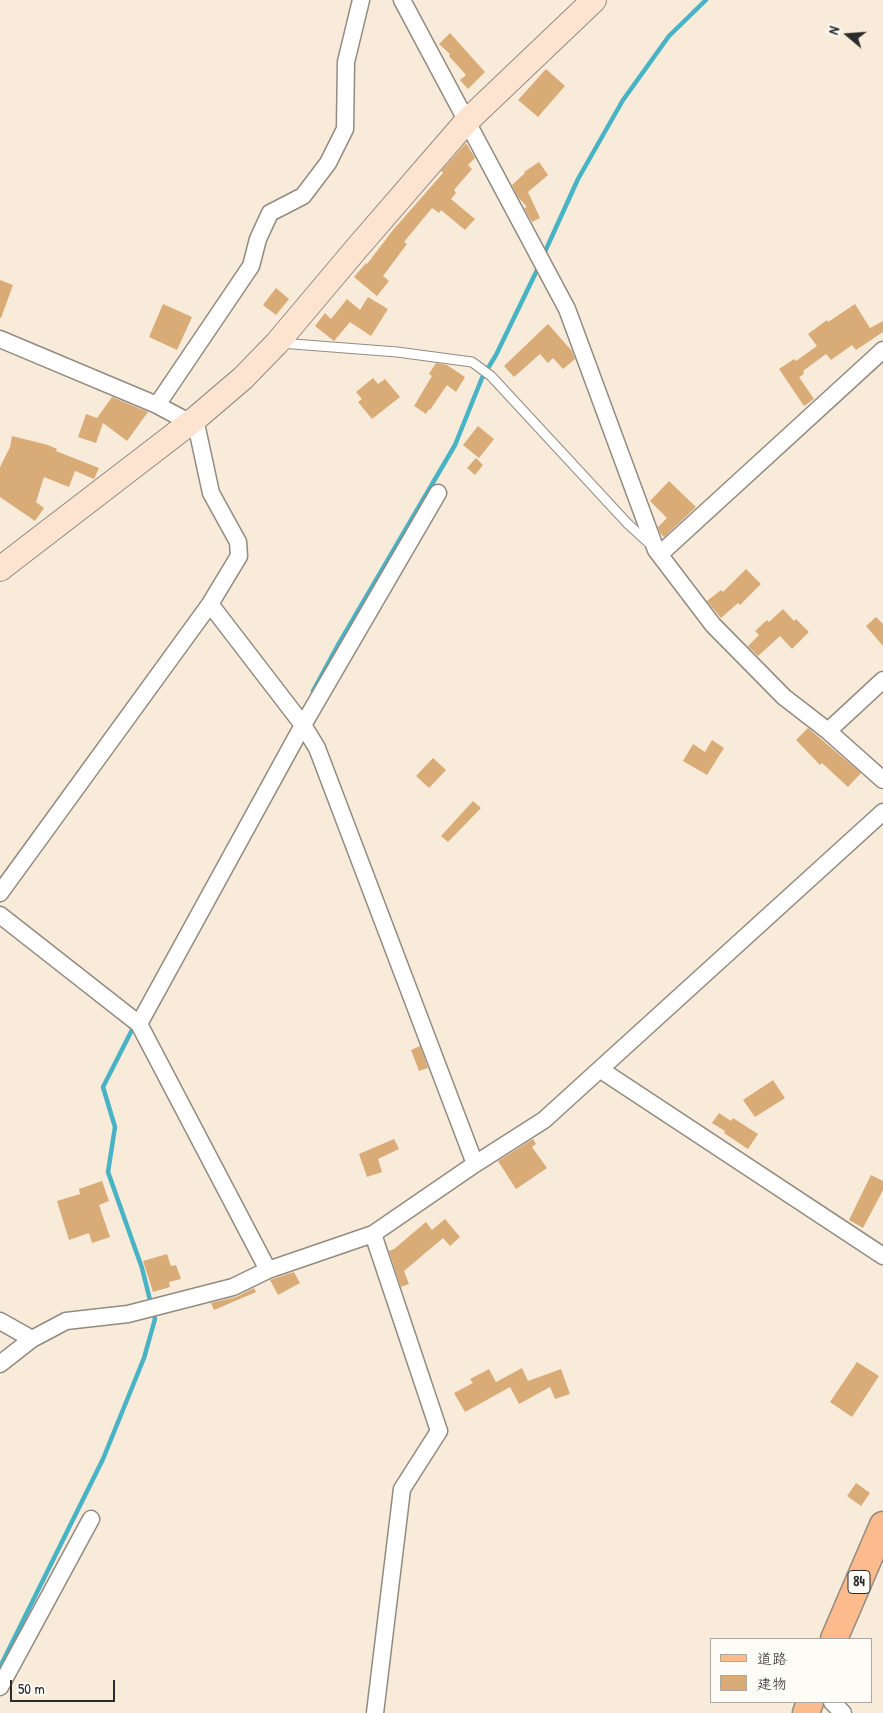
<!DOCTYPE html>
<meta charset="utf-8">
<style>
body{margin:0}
#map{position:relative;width:883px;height:1713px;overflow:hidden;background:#f8ebd9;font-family:"Patrick Hand","Klee One",sans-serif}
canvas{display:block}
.legend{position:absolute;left:710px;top:1638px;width:162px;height:65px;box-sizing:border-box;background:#fdfcf7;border:1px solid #a9a8a5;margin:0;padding:6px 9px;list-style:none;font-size:15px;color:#2b2b2b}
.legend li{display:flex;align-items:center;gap:10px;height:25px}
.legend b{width:25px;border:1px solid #a9a8a5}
.north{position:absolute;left:823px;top:10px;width:50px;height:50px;-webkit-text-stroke:4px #fdfcf7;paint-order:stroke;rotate:288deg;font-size:14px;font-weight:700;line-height:20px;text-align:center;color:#2b2b2b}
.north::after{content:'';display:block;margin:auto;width:18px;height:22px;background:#2b2b2b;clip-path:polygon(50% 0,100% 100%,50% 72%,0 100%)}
.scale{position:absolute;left:10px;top:1680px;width:105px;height:22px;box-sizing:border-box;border:2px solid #2b2b2b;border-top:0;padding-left:6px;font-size:15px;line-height:18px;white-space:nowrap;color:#2b2b2b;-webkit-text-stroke:4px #fdfcf7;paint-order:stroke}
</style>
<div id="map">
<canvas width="883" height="1713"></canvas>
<ul class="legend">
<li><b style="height:6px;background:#fbbb8c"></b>道路</li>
<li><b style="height:14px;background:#d9ac77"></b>建物</li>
</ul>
<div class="north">N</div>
<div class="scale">50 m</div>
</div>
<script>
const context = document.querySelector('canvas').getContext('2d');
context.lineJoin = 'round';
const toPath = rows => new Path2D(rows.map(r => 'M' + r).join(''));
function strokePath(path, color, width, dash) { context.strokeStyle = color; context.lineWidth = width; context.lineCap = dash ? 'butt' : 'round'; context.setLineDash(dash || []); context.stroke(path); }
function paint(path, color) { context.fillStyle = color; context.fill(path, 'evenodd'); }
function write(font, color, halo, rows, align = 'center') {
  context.font = font + ' "Patrick Hand",sans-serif'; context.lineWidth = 5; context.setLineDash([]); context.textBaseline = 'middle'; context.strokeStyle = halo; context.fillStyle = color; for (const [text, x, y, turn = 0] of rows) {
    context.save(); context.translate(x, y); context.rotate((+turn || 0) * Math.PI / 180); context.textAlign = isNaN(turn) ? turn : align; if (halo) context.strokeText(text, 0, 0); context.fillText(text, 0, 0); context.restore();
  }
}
strokePath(toPath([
 [543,256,578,179,623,100,669,36,706,0],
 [313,691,338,645,455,445,482,378,496,355,539,266],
 [135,1024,103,1087,115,1127,108,1172,142,1268,151,1304],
 [0,1667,103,1459,144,1358,155,1319,153,1312]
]), '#47b3c4', 4.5);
paint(toPath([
 [450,33,485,72,468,89,460,80,466,75,449,56,450,54,439,44],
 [546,69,565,86,538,117,518,100],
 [466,143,475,158,468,165,472,169,454,190,456,193,451,199,475,219,465,230,441,210,439,213,432,208,404,242,407,244,383,276,389,281,377,296,354,277,366,263,367,264,393,230,443,173,441,171],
 [539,162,548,175,528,192,540,218,532,222,524,208,527,207,518,197,512,185,525,173,524,172],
 [0,280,13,285,1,318,0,318],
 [276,288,289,299,276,315,263,305],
 [368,297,388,309,371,336,350,322,334,341,315,326,325,313,331,319,347,299,360,310],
 [163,304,192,317,177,350,149,337],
 [855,304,870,328,883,321,883,332,856,350,852,345,831,360,826,354,803,371,804,374,799,377,814,399,804,406,779,369,794,359,796,361,817,346,808,334,827,320,828,322],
 [548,324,572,351,575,359,563,369,553,358,548,363,540,354,514,377,504,366],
 [436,363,447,365,465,377,456,392,447,385,430,410,429,409,426,414,414,406,432,376,429,374],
 [373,378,378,384,385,379,400,397,372,419,358,402,362,399,356,392],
 [112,397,148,412,127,441,103,423,96,443,78,437,86,414,97,418],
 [478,426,494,439,479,458,463,445],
 [12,436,48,445,57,449,56,451,99,468,94,479,75,471,69,487,44,477,36,502,44,508,35,521,0,497,0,467,10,447],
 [476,458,483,465,475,475,467,468],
 [669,481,696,507,664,537,660,533,658,527,667,518,650,501],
 [746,569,761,584,740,605,738,603,721,618,707,601,721,590,723,592],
 [783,609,794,621,796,619,809,632,792,649,780,636,758,656,748,646,759,635,755,631,767,620,769,622],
 [876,617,883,624,883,646,866,626],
 [808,728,861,773,848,787,822,763,820,765,796,740],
 [712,740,724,748,707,775,683,761,693,744,705,752],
 [433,758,446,770,429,788,416,776],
 [473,801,481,808,448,842,441,836],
 [420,1046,428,1068,419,1071,411,1050],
 [773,1080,785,1098,755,1117,743,1100],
 [719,1113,731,1121,733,1118,758,1134,748,1149,724,1133,725,1131,712,1123],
 [394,1139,399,1149,378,1159,382,1172,367,1177,359,1154],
 [533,1139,536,1144,532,1147,547,1168,516,1189,498,1161],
 [871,1175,883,1181,883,1190,863,1228,849,1220],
 [102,1181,109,1201,99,1205,110,1237,92,1243,89,1233,69,1240,57,1201,80,1194,79,1189],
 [445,1219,460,1237,450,1246,443,1238,404,1271,409,1284,401,1287,389,1251,394,1249,426,1222,432,1230],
 [167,1254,171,1266,176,1265,181,1279,169,1282,170,1287,153,1292,143,1261],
 [294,1272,300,1283,278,1295,270,1280],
 [254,1288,256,1292,214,1310,211,1303,236,1297],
 [857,1362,879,1376,852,1417,830,1402],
 [522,1368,528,1381,561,1369,570,1394,555,1399,550,1387,519,1404,510,1387,465,1412,454,1393,473,1383,470,1379,489,1369,496,1382],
 [856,1483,870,1493,861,1506,847,1496]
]), '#d9ac77');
const lane = toPath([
 [280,343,397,352,472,362,491,376,628,524,651,545]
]);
const street = toPath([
 [402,0,567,309,656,550,713,625,784,697,828,731,883,780],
 [0,339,157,405,189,422],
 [157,405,251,266,258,239,270,213,303,196,328,163,345,129,346,62,361,0],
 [660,554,883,350],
 [210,604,303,725,317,748,475,1164],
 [828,731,883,680],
 [0,893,210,604,239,556,238,542,211,493,195,419],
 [0,915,139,1024,268,1270],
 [139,1024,303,725,438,493],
 [601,1070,883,1256],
 [373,1234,439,1431,402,1489,375,1713],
 [0,1321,32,1339],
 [0,1364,32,1339,66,1321,128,1314,233,1287,268,1270,373,1234,475,1164,544,1120,883,812],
 [0,1687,91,1519],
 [832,1702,843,1713]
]);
const secondary = toPath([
 [0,569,195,419,243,378,277,343,357,248,466,122,594,0]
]);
const primary = toPath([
 [834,1639,883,1525],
 [806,1713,810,1702]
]);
strokePath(lane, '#928b82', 11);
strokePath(street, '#928b82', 19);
strokePath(secondary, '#928b82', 26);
strokePath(primary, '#928b82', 29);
strokePath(lane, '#fff', 9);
strokePath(street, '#fff', 16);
strokePath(secondary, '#fde4d1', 24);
strokePath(primary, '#fbbb8c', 26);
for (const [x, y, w] of [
 [859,1582,22]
]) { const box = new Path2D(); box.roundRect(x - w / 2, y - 11.5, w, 23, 4); context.fillStyle = '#fdfcf7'; context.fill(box); strokePath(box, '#2b2b2b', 1); }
write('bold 14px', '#2b2b2b', null, [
 ["84",859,1582]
]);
</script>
